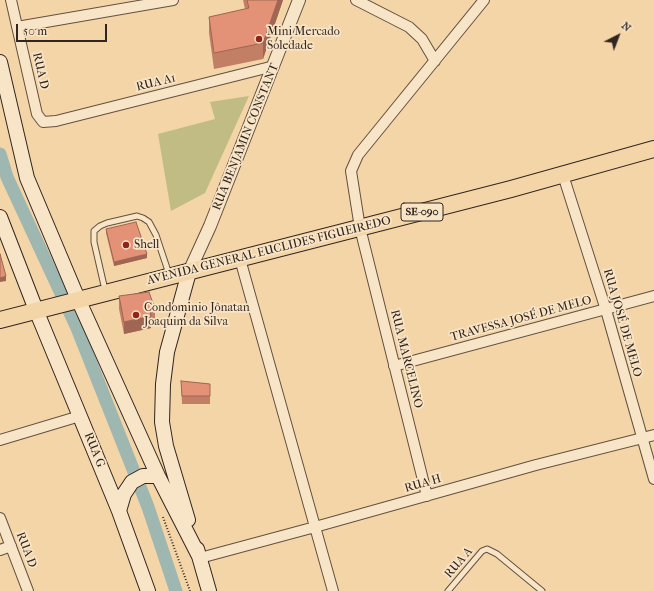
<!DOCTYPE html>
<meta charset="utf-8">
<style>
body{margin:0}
#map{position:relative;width:654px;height:591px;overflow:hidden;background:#f4d5a7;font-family:"IM FELL French Canon",serif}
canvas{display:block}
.north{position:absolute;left:598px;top:16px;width:40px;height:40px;-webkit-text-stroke:3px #f8e4c6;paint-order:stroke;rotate:42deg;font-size:11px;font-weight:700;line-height:16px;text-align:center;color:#31251f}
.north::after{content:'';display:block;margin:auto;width:14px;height:18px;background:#31251f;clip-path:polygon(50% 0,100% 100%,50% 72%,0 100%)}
.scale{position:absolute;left:16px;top:24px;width:91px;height:18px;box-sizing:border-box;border:2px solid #31251f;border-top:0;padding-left:5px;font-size:12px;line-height:14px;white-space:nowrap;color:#31251f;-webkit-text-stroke:3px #f8e4c6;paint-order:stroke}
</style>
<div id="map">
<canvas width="654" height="591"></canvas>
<div class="north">N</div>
<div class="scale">50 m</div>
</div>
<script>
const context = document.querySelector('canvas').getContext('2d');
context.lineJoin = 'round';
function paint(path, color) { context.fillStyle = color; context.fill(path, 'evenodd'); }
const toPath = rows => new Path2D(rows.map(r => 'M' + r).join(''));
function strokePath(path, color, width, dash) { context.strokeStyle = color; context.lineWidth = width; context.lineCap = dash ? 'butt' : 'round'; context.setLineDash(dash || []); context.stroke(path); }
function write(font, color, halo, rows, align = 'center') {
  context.font = font + ' "IM FELL French Canon",serif'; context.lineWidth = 3.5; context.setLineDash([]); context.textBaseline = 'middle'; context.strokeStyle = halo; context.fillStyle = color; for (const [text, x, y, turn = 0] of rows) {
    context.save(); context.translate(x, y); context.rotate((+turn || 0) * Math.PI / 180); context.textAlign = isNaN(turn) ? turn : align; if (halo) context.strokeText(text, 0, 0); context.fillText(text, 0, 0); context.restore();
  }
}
paint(toPath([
 [249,96,205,193,171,211,158,134,215,119,210,102]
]), '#c1bc83');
strokePath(toPath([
 [0,154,7,177,77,328,148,507,176,591]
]), '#9eb7b1', 13);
const service = toPath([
 [105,290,94,242,94,231,100,226,107,223,137,216,143,218,149,222,156,235,169,274],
 [448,591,482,551,487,549,497,554,542,591]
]);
const minor = toPath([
 [11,0,37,114,43,122,56,121,274,66],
 [356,0,409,27,422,39,435,61],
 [17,27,173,0],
 [563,175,606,310,654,479],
 [240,259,333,591],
 [394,366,654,296],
 [0,440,80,416],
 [427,496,360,228,351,171,358,155,484,0],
 [0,518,28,591],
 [0,550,11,546],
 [200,558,315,527,536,465,654,435]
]);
const tertiary = toPath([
 [189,272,210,226,299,0]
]);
const secondary = toPath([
 [0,62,27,178,78,299,158,476,200,558],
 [0,217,36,310,119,511,148,591],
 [119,511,124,494,132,482,143,476,158,476],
 [188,520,166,446,162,422,163,384,167,352,189,272],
 [197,549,209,591]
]);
const primary = toPath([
 [0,320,511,189,654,149]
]);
strokePath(service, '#625141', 7);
strokePath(minor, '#625141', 12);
strokePath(tertiary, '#625141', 14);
strokePath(secondary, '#31251f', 16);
strokePath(primary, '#31251f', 18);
strokePath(toPath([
 [163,517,190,591]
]), '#31251f', 2, [1, 2]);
strokePath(service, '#f8e4c6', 5);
strokePath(minor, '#f8e4c6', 10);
strokePath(tertiary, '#f8e4c6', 12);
strokePath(secondary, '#f8e4c6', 14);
strokePath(primary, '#f4d5a7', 16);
paint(toPath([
 [243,0,283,0,263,59,214,69,209,33,209,17,245,9],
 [106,229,147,258,114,266,106,233],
 [119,296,155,309,155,322,151,322,151,328,124,334,119,309],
 [181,381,210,384,210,404,182,404]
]), '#c37e66');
paint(toPath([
 [278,0,283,0,263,59,263,43],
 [147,254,147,258,114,266,114,262],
 [6,276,6,281,0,282,0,278],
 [151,316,151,328,124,334,124,322]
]), '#9f6653');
const building = toPath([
 [247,0,278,0,263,43,214,53,209,17,249,8,247,0],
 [136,222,147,254,114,262,106,229,136,222],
 [0,254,6,276,0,278,0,254],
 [149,292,155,309,150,310,151,316,124,322,119,296,149,292],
 [181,381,210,384,210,396,182,396,181,381]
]);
paint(building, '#e39277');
strokePath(building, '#9f6653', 1);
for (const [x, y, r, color] of [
 [259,39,4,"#8f2418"],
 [126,245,4,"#8f2418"],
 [136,315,4,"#8f2418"]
]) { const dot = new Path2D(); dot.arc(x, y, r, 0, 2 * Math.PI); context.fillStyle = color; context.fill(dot); strokePath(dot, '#f8e4c6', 1.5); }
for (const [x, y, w] of [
 [422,212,42]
]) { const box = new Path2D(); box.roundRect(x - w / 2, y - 9, w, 18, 3); context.fillStyle = '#f8e4c6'; context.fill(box); strokePath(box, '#31251f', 1); }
write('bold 11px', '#31251f', null, [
 ["SE-090",422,212]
]);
write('12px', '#31251f', '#f8e4c6', [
 ["Mini Mercado",267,32],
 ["Soledade",267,46],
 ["Shell",134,245],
 ["Condominio Jônatan",144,308],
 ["Joaquim da Silva",144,322]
], 'left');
write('12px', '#31251f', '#f8e4c6', [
 ["RUA D",40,71,77],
 ["RUA A1",156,83,-14],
 ["RUA BENJAMIN CONSTANT",246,137,-68],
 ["AVENIDA GENERAL EUCLIDES FIGUEIREDO",269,251,-14],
 ["TRAVESSA JOSÉ DE MELO",521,319,-15],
 ["RUA JOSÉ DE MELO",622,323,74],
 ["RUA MARCELINO",406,359,76],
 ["RUA G",94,450,68],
 ["RUA H",423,484,-16],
 ["RUA D",26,550,69],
 ["RUA A",459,563,-49]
]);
</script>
